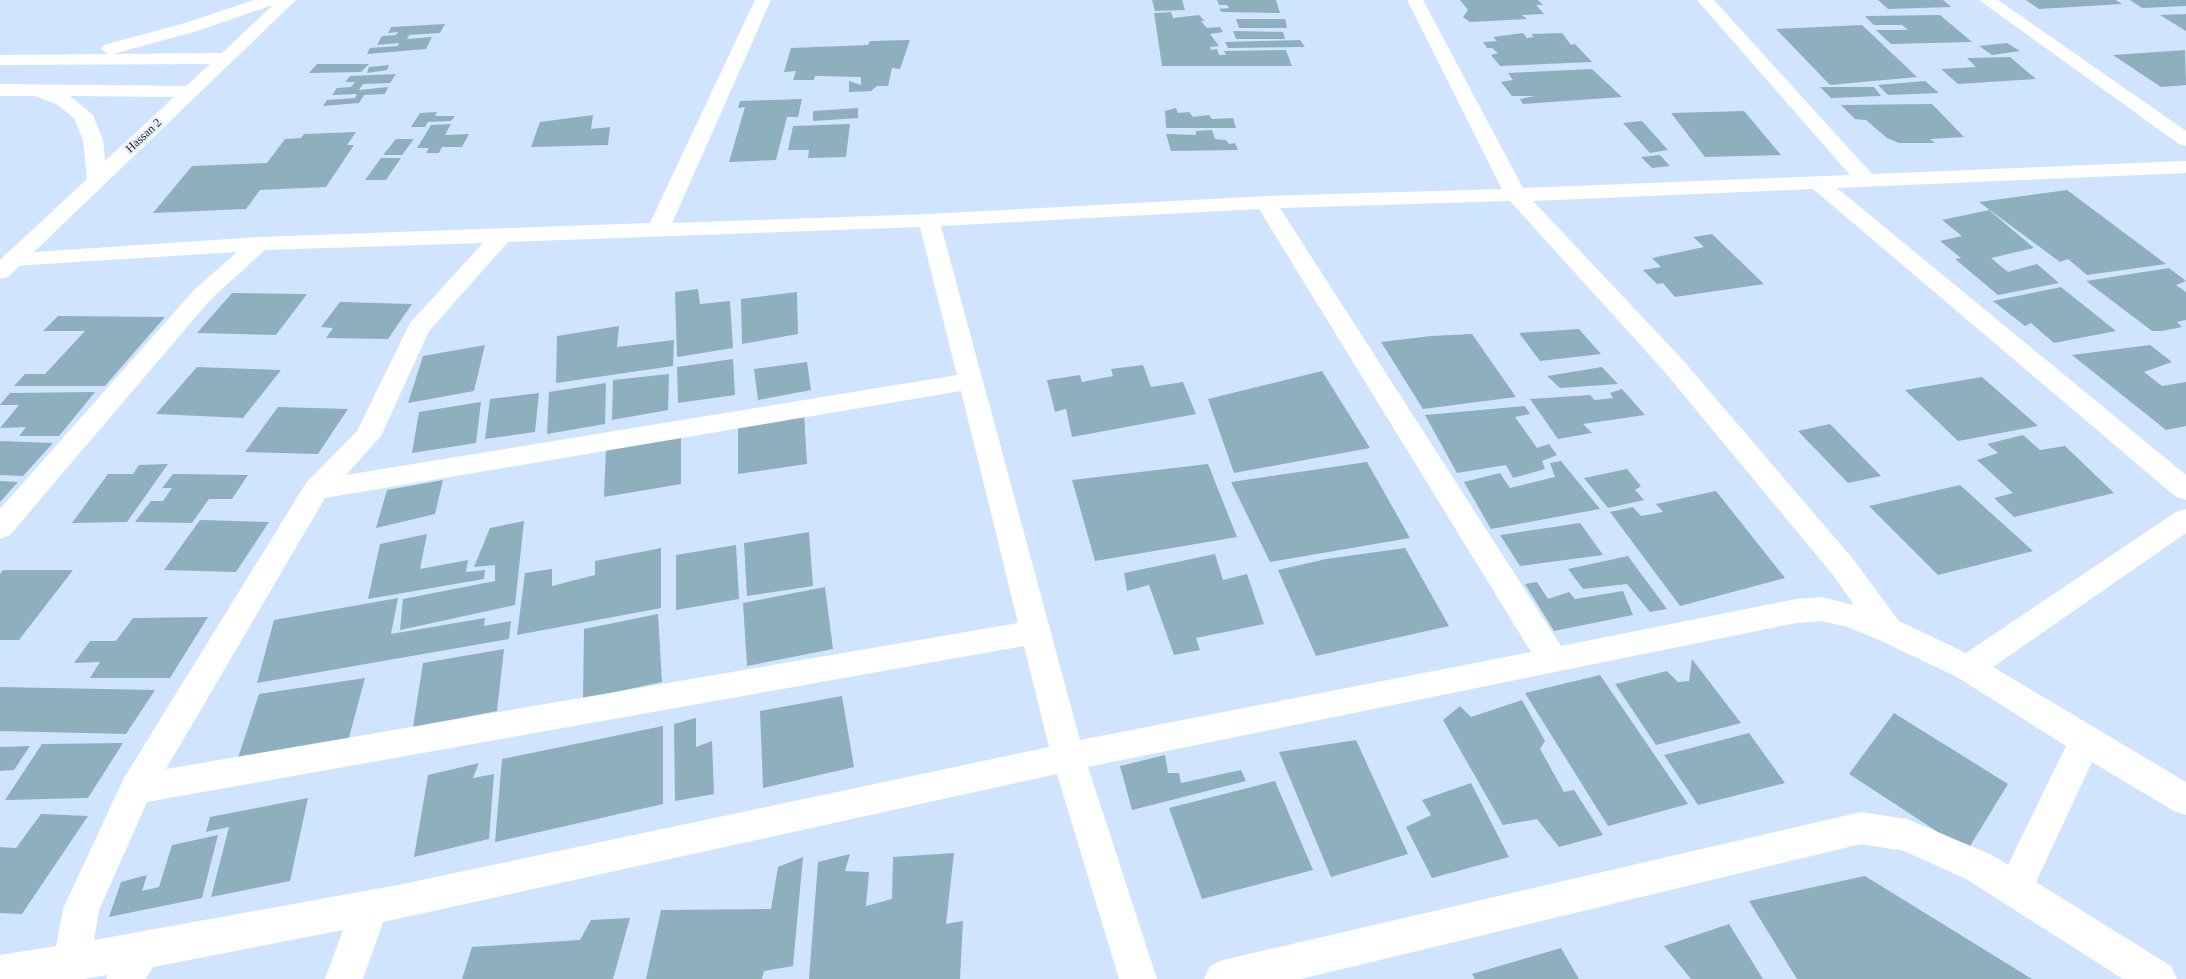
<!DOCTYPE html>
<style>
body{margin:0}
canvas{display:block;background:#d1e4ff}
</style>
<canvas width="2186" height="979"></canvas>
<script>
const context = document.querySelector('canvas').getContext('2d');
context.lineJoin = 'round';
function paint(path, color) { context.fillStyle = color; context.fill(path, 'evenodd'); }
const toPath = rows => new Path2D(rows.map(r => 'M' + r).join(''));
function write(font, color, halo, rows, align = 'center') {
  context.font = font + ' Georgia,serif'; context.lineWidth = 5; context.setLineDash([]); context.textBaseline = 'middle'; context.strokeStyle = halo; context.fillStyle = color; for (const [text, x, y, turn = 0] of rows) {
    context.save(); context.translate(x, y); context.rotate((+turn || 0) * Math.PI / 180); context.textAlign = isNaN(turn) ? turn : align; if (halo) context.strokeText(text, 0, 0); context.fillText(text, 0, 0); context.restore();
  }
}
paint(toPath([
 [1152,0,1182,0,1185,10,1155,11],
 [1217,0,1276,0,1280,13,1222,12,1219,9,1229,8,1227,5,1219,5],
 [1460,0,1538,0,1543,5,1536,5,1544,14,1522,15,1527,19,1470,22,1463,17,1468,10],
 [1878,0,1943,0,1951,7,1888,9],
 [2026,0,2116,0,2122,4,2039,9],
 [2130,0,2186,0,2186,6,2142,8],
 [1171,12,1173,18,1199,15,1205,21,1201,21,1207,28,1220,27,1223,32,1210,34,1219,46,1210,47,1211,50,1217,49,1219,55,1226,55,1224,51,1286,50,1292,66,1162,66,1154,13],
 [2186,14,2186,31,2160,15],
 [1940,15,1972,42,1891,44,1876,30,1908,30,1902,25,1874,25,1865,16],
 [1236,19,1285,19,1287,28,1239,28],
 [445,24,440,33,409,35,407,39,432,37,426,49,367,54,370,48,398,46,399,43,377,45,382,36,396,35,398,32,388,33,391,27],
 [1862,25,1917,77,1830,85,1776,29],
 [1233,31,1283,32,1285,39,1236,39],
 [1523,33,1527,38,1534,37,1531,34,1562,33,1571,45,1575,44,1592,62,1500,66,1491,55,1498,53,1492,48,1487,48,1483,42,1497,41,1493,37],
 [910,40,900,69,892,68,888,86,877,86,871,91,849,92,849,81,861,85,861,77,815,76,814,80,793,80,796,71,784,72,791,48,868,45,870,41],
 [1300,40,1305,47,1228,48,1225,42],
 [2007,43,2020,51,1992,55,1979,46],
 [2185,50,2186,85,2161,87,2113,55],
 [2010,57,2036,79,1958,84,1941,69,1976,67,1967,58],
 [317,64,369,64,361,72,309,73],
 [389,65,387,70,367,73,369,67],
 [1592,69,1622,97,1523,104,1520,99,1535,96,1512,96,1501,82,1513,80,1508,73],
 [396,74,390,83,363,84,359,90,388,87,385,94,364,95,359,103,323,106,327,100,355,98,357,94,332,95,337,88,351,87,355,82,345,82,350,76],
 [1925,81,1939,93,1888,95,1878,85],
 [1820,87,1874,87,1881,96,1831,98],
 [802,99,798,117,787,117,776,160,729,162,745,107,738,108,740,101],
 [1932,104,1964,137,1930,139,1935,143,1899,143,1887,138,1866,120,1855,119,1841,105],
 [858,108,858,118,813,121,813,111],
 [1176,108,1178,113,1189,112,1193,117,1209,115,1212,119,1233,118,1236,128,1166,128,1165,111],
 [1744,111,1781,155,1705,157,1671,113],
 [437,112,435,116,455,116,451,121,428,122,425,127,411,127,420,113],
 [593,115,591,129,610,127,608,145,531,147,540,122],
 [1642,121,1668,150,1650,153,1623,123],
 [451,124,445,135,469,134,462,147,442,147,439,153,426,153,429,148,417,148,431,125],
 [850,124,846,157,808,158,809,150,788,150,793,126],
 [1212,130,1215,139,1226,140,1229,144,1235,143,1238,150,1171,151,1166,134,1196,135,1196,131],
 [356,132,347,145,354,145,326,187,260,190,246,209,153,213,192,166,267,163,285,139,301,138,304,134],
 [396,139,414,139,402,155,383,155],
 [1660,155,1670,166,1652,168,1641,157],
 [381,158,401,158,386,180,365,180],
 [2067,190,2166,264,2087,275,2068,259,2060,262,1979,202],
 [1989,210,2034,248,1991,258,2008,272,2037,264,2059,283,1998,295,1955,259,1961,258,1940,241,1962,236,1942,220],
 [1712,234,1764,284,1675,297,1663,283,1657,284,1643,270,1661,267,1652,258,1704,247,1693,237],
 [2169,268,2186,281,2176,285,2186,292,2186,320,2177,322,2182,327,2162,331,2152,331,2086,281],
 [2061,287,2116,331,2054,343,2031,323,2025,326,1993,301],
 [698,289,700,304,730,301,733,348,677,357,675,292],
 [797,292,798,334,742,344,741,299],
 [232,293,307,294,276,335,197,333],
 [340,302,412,304,388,339,326,338,333,328,321,327],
 [58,316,165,317,105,386,14,386,25,374,45,374,85,331,43,331],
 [619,326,617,347,674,340,673,366,556,383,557,336],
 [1579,329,1601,354,1540,361,1519,333],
 [1472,334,1516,397,1423,409,1381,342,1431,336],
 [485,345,474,391,408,403,423,356],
 [2150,345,2172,362,2144,372,2162,386,2186,382,2186,426,2166,430,2072,355],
 [733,359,735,395,678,403,677,367],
 [807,362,811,390,758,400,754,369],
 [1143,365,1151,387,1183,382,1196,414,1072,437,1066,409,1055,412,1047,380,1080,375,1082,382,1113,376,1111,369],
 [197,367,281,370,243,418,156,414],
 [1602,367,1618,384,1560,388,1547,376],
 [1322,371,1370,448,1234,473,1208,399],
 [669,374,668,410,612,420,613,380],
 [1982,377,2038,426,1958,441,1905,390],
 [606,383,605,424,547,434,549,392],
 [1622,389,1645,415,1583,424,1592,433,1558,439,1530,399,1590,395,1595,400,1613,398,1610,393],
 [95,392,59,436,19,436,26,427,0,428,19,405,0,405,10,393],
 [539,393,535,432,485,439,490,399],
 [481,402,476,443,412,453,419,412],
 [1525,406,1530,414,1515,417,1537,448,1549,444,1557,455,1542,461,1545,469,1513,478,1506,465,1457,473,1425,415],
 [278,407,348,409,318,454,245,452],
 [804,413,807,464,738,474,738,421],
 [1830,424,1881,476,1848,483,1798,431],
 [2023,435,2040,450,2065,446,2114,493,2014,517,1994,498,2013,493,1977,460,1998,453,1987,444],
 [681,436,681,484,604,497,606,448],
 [0,441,53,443,23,476,0,475],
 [1561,461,1600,509,1491,529,1464,482,1500,473,1510,488,1555,477,1550,463],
 [1367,462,1410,538,1270,562,1231,482],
 [168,464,127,522,72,523,108,474,133,474,139,465],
 [1208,464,1237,537,1095,561,1072,480],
 [1627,469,1641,486,1635,490,1644,500,1608,508,1584,478],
 [173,474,248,475,232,499,209,499,192,523,135,522,151,501,163,501,172,488,162,488],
 [443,480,435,514,376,528,387,490],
 [0,481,18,482,0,502],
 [1960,485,2033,551,1938,575,1869,506],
 [1716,491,1785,578,1680,606,1610,512,1633,507,1641,516,1663,512,1656,504],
 [200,520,269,522,236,572,164,570],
 [524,521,515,605,400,630,403,599,495,581,495,565,474,567,490,528],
 [1580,523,1603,555,1520,566,1500,535],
 [809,532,813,586,747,596,744,543],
 [427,534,420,569,468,560,466,572,485,570,484,579,368,599,380,544],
 [736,545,739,599,676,610,676,555],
 [661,548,661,608,517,635,525,573,552,569,552,586,595,575,595,561],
 [1405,548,1449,626,1316,656,1278,570,1326,559],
 [1215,554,1223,580,1247,574,1264,624,1196,638,1200,650,1174,655,1149,585,1127,591,1124,573],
 [1628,556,1667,609,1650,612,1627,584,1583,589,1568,569],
 [3,570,73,570,19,640,0,640,0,574],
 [1537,582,1548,599,1569,592,1575,599,1623,591,1633,615,1554,631,1525,584],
 [825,587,833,649,747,666,743,603],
 [398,598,391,634,485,618,484,626,511,621,509,639,257,683,274,620],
 [658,614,662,682,583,699,584,629],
 [208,617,170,678,90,678,100,662,74,663,90,641,116,641,133,618],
 [504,649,497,711,413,727,423,663],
 [1692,659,1741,723,1656,745,1615,684,1667,671,1678,682,1689,681],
 [1600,675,1688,804,1608,826,1525,693],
 [365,678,348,741,238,758,259,694],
 [0,687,155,690,126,734,0,731],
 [842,696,854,767,763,788,760,711],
 [1522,700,1545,741,1540,749,1564,792,1574,790,1603,835,1559,847,1537,819,1503,825,1443,720,1460,706,1471,717],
 [1894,713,2008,784,1967,851,1849,774],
 [696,718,696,747,712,741,714,794,675,801,674,724],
 [663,726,663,804,495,842,502,759],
 [1749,733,1785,783,1698,805,1664,755],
 [1356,740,1408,854,1331,877,1279,752],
 [123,743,88,798,5,800,42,744],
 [30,746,14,770,0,771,0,747],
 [1165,755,1168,773,1179,773,1181,783,1241,770,1246,781,1132,810,1120,766],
 [479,763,473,778,494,774,489,839,414,857,428,775],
 [1275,781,1313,870,1202,899,1169,808],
 [1471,783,1509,857,1432,878,1406,827,1431,815,1422,800],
 [308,798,290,881,211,897,229,827,206,832,210,817],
 [41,814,88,816,22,914,0,913,0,847,16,848],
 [218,835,202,898,109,917,121,882,147,875,142,891,159,887,172,845],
 [954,853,946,924,963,921,960,979,809,979,818,862,850,854,845,871,869,872,866,906,892,899,893,857],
 [803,857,793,966,764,971,762,979,646,979,661,910,771,909,778,867],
 [1865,876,2032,979,1797,979,1749,901],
 [630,918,613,979,462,979,472,947,580,940,591,920],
 [1729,924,1763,979,1691,979,1664,946],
 [1561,948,1579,979,1475,979,1472,974]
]), '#8eafbe');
paint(toPath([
 [755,0,771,0,672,223,929,214,1266,196,1502,189,1407,0,1423,0,1523,188,1850,175,1697,0,1714,0,1872,174,2186,161,2186,173,1837,188,2186,475,2186,500,2176,497,1813,189,1533,201,1681,358,1853,559,1899,621,1966,653,2176,512,2186,509,2186,533,1993,667,2186,782,2186,815,2174,811,2092,762,2036,882,2171,966,2177,979,2123,979,1966,879,1904,851,1861,844,1301,979,1204,979,1210,966,1223,960,1861,812,1907,819,1992,855,2008,865,2066,746,1957,677,1877,639,1847,627,1822,621,1796,623,1088,767,1157,979,1119,979,1057,774,383,922,363,979,325,979,343,930,153,967,146,979,106,979,108,975,83,979,0,979,0,955,56,946,63,909,124,778,306,483,357,431,410,323,483,243,265,250,210,300,10,535,0,539,0,509,194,290,237,252,13,266,5,264,2,259,5,254,259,237,650,223,755,0],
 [1510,201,1663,370,1833,575,1854,605,1822,597,1796,599,1561,646,1280,208,1510,201],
 [1259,209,1531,652,1080,740,941,226,1259,209],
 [920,227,957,375,346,475,381,436,429,331,508,242,920,227],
 [961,391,1018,623,166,769,325,498,961,391],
 [1024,646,1049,747,398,885,94,940,99,910,147,802,1024,646],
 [1979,0,1998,0,2186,131,2186,146,2179,144,1979,0]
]), '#fff');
paint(toPath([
 [254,0,296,0,8,277,0,279,0,260,87,179,83,140,74,118,56,104,35,96,0,96,0,84,186,86,210,64,0,65,0,55,107,54,101,49,104,45,185,23,254,0],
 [273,5,222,53,113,54,197,31,273,5],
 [70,96,174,97,105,161,103,140,93,115,70,96]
]), '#fff');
write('12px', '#171d27', '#e8f0fb', [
 ["Hassan 2",144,136,-43]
]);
</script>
